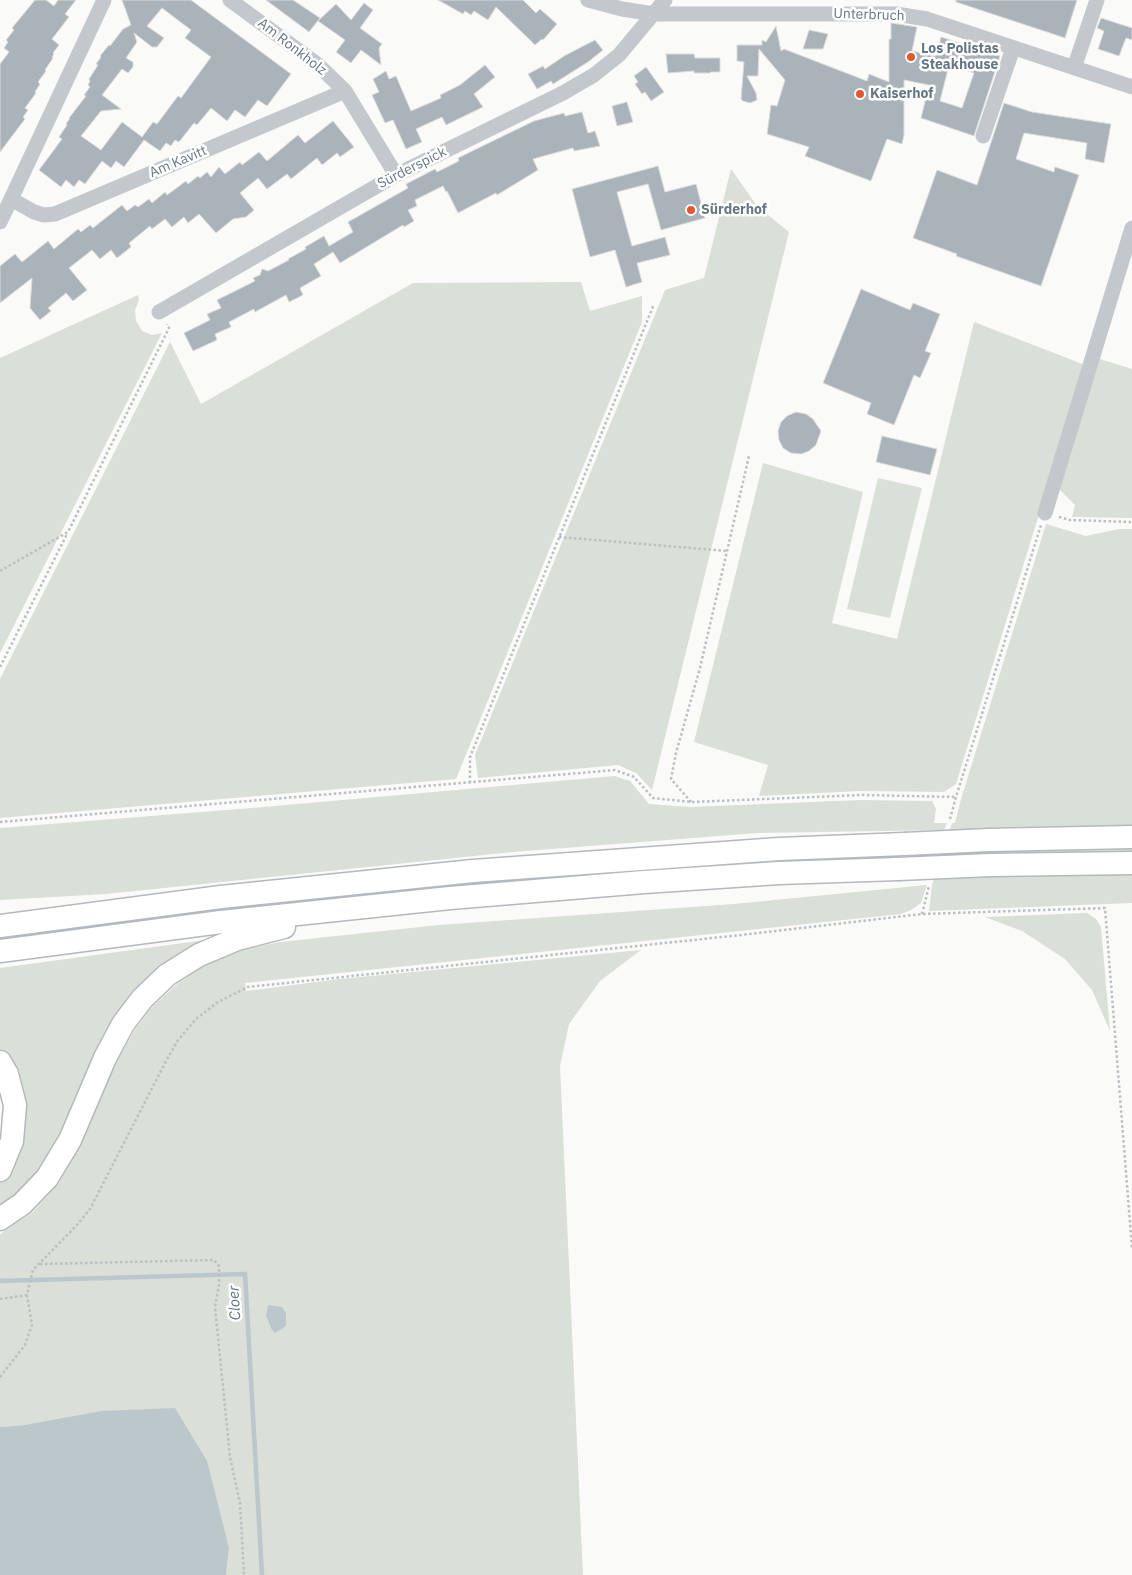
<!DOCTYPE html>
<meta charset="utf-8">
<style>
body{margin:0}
canvas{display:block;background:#fafaf8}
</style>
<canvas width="1132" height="1575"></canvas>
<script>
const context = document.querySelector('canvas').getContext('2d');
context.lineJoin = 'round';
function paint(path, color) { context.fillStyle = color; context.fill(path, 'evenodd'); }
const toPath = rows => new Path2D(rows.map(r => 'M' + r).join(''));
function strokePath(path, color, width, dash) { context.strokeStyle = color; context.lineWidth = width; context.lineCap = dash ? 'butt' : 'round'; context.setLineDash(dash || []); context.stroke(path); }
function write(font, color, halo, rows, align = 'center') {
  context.font = font + ' "IBM Plex Sans",sans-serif'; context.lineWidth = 5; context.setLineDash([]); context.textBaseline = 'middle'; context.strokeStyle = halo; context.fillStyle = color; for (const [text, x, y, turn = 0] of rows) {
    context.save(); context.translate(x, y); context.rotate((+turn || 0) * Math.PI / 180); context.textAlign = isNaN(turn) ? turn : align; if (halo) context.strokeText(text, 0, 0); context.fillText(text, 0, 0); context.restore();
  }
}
paint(toPath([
 [731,169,757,206,789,232,652,790,636,773,618,765,478,778,475,755,665,290,704,278],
 [581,282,590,311,642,296,642,322,456,779,0,818,0,679,170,342,201,404,413,283],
 [138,295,139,300,135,310,136,321,142,331,152,335,162,333,0,653,0,358],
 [974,322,1085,365,956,784,944,792,860,791,759,796,768,765,694,742,763,463,863,492,832,623,897,639],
 [1097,358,1132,369,1132,518,1072,517,1075,505,1057,487],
 [878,478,922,488,890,618,847,609],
 [1046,524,1086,536,1119,529,1132,529,1132,903,929,911,932,885,952,823,955,823,961,799],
 [615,776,630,781,649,804,691,807,861,800,932,801,936,809,934,823,947,823,944,830,757,833,513,852,106,894,0,900,0,828,252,808],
 [927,885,921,903,911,910,901,914,245,983,246,991,340,979,641,950,600,981,569,1024,560,1066,583,1575,226,1575,229,1548,218,1509,25,1425,0,1427,0,1234,33,1212,59,1183,83,1140,115,1065,134,1031,151,1008,176,985,203,966,223,957,249,948,280,942,439,925,734,904],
 [1087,913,1096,919,1101,927,1110,1031,1092,990,1065,959,1022,931,985,917],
 [213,939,164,971,44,1173,0,1213,0,1180,15,1147,0,1051,0,968]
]), '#dadfd7');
paint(toPath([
 [268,1305,282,1307,286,1313,286,1326,275,1333,272,1330,266,1316],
 [175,1408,207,1461,229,1548,226,1575,0,1575,0,1427,25,1425,102,1411]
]), '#bbc7cb');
strokePath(toPath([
 [0,1281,245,1274,262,1575]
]), '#bbc7cb', 4.5);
const building = toPath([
 [35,0,46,0,54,6,58,0,76,0,65,14,69,17,52,39,59,45,53,53,54,54,52,57,53,58,45,70,46,71,38,82,40,84,35,92,36,93,25,108,28,110,23,117,25,119,0,152,0,64,9,52,4,48,8,42,6,40,14,30,12,28,35,0],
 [122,0,191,0,291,74,267,106,258,100,245,117,235,110,227,121,211,108,197,125,194,123,179,142,175,140,171,146,166,143,160,151,144,140,124,167,116,161,111,168,102,161,85,184,79,180,74,187,66,180,61,187,39,170,62,139,59,137,67,125,66,124,70,118,69,118,86,96,84,95,90,87,88,85,90,81,89,79,98,65,96,64,101,57,100,56,109,45,110,46,123,29,131,25,122,0],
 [162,8,191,30,185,38,211,57,181,98,178,96,157,124,153,122,142,137,122,122,101,150,81,136,101,111,121,109,102,95,122,69,128,73,133,67,133,62,126,58,137,42,134,33,152,47,157,47,164,38,147,26,162,8],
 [266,0,293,0,320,18,309,32,266,0],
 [438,0,523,0,536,13,540,9,557,24,543,40,542,39,535,45,496,7,488,20,474,11,471,15,465,11,463,14,438,0],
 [956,0,1077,0,1065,38,956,2,956,0],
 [364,3,373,10,360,28,382,44,379,48,381,65,361,50,351,63,336,52,345,40,318,21,336,4,351,20,364,3],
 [1101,18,1132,28,1132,40,1126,38,1119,56,1098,49,1104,31,1097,28,1101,18],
 [891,23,917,27,912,51,936,56,941,37,1000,56,974,136,921,118,929,85,904,80,904,135,902,144,887,139,871,181,805,156,809,147,767,134,771,105,777,106,785,80,759,49,758,76,747,76,756,93,757,100,750,103,743,101,741,99,744,62,737,61,737,45,762,45,762,40,766,42,776,26,781,51,784,49,867,81,869,74,889,82,889,39,891,39,891,23],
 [949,65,974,73,962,108,940,101,949,65],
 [809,30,828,34,823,49,803,49,809,30],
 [595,40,603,50,588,62,553,84,551,81,537,89,528,74,543,66,545,69,564,56,595,40],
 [666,54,694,54,695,58,720,58,720,72,711,72,710,73,694,73,694,71,668,73,666,54],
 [485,65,495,77,474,94,483,107,446,125,442,117,416,129,422,142,406,149,393,120,385,123,372,95,379,92,373,79,386,71,389,79,396,76,411,111,441,98,440,95,460,85,485,65],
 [646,67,664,92,651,101,645,92,642,94,635,84,638,82,634,76,646,67],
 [627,102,633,122,617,126,612,106,627,102],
 [1004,103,1032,112,1111,124,1104,163,1085,159,1087,143,1024,133,1016,159,1054,172,1055,167,1079,175,1041,286,956,256,957,254,913,238,937,170,977,185,1004,103],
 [582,112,588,133,595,131,600,146,574,151,573,148,533,159,538,170,497,195,496,193,458,213,447,191,446,192,443,186,415,200,417,206,408,210,414,221,404,227,403,225,340,263,333,252,314,264,321,276,300,288,303,295,289,302,286,295,255,312,254,309,229,322,231,327,215,334,217,340,193,351,184,333,210,320,207,314,221,308,217,300,255,281,253,278,260,275,262,269,268,271,289,260,288,259,306,249,305,247,324,236,329,246,353,232,348,222,408,188,406,184,435,169,437,172,459,161,458,158,503,136,534,121,564,113,565,116,582,112],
 [333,121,354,147,340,157,337,153,322,165,317,158,291,179,287,174,267,189,258,178,240,193,254,210,246,217,233,219,216,233,199,214,188,223,184,217,172,227,165,219,152,229,150,226,129,243,131,247,117,258,111,250,100,259,92,250,69,268,87,290,73,301,66,293,48,308,51,311,40,320,30,308,32,278,0,303,0,266,15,254,22,262,48,241,54,249,78,229,81,232,90,225,93,228,122,205,127,211,135,205,138,207,149,199,152,203,165,192,167,195,186,181,188,184,198,176,200,178,207,172,211,177,219,167,225,174,240,162,242,165,259,152,267,161,298,135,305,143,333,121],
 [658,166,665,192,696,184,705,218,661,230,648,184,617,192,632,246,665,237,670,255,637,263,642,282,626,287,615,250,590,257,572,189,658,166],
 [861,289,910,310,913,303,940,314,925,351,931,353,920,378,914,375,894,425,867,414,871,403,823,383,861,289],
 [796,412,806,414,813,419,821,431,816,445,809,451,801,454,791,453,783,448,779,440,778,431,781,422,787,416,796,412],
 [882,436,937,449,930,475,876,462,882,436]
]);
paint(building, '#aab3b9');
strokePath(building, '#dcdcda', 1);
const highway = toPath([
 [989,840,1132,837],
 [991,865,1132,863],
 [0,926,221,897,473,871,779,849,904,844],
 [0,951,221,922,450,898,644,882,779,873,898,869],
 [0,1062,7,1074,15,1105,12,1141,0,1170],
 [0,1219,22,1204,47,1178,70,1140,105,1058,123,1024,142,999,167,975,199,955,237,939,284,927]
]);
strokePath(highway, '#b4b9bd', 25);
strokePath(toPath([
 [1059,517,1070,520,1132,522],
 [559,537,727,551],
 [0,571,68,532,169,328,167,324],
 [0,667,67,534],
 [470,783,470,757,654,304],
 [691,802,671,779,676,753,700,668,749,456],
 [950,819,956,797,1041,525],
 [0,822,615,770,634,777,653,798,692,802,862,795,956,797],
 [922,914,929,886],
 [40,1264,214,1260,219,1266,219,1285,215,1307,230,1457,240,1503,244,1575],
 [0,1299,27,1295],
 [0,1377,25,1345,32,1325,27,1295,33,1270,77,1225,90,1209,166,1061,178,1040,196,1019,218,1002,248,987,741,935,922,914,1105,908,1132,1248]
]), '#bbbfc2', 2.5, [2.5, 2.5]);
strokePath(toPath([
 [230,0,317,64,345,91,396,175],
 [588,0,622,9,654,14,896,14,927,19,1132,87],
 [1074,68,1097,0],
 [983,136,1013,48],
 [11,199,104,0],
 [0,222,11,199,34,212,44,215,55,214,345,91],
 [159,312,396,175,563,93,594,75,619,55,665,0],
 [1045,513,1132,228]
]), '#c3c8cc', 15);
strokePath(highway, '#fff', 22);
const highwayBridge = toPath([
 [904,844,989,840],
 [898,869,991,865]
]);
strokePath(highwayBridge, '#b4b9bd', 25, []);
strokePath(highwayBridge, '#fff', 22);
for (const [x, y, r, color] of [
 [911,57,5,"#e4572e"],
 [860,94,5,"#e4572e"],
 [691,210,5,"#e4572e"]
]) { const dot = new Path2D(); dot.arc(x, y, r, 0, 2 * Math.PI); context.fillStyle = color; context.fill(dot); strokePath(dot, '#fff', 2); }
write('14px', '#657683', '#fff', [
 ["Unterbruch",869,15,2],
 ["Am Ronkholz",292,47,38],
 ["Am Kavitt",178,162,-23],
 ["Sürderspick",412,168,-27]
]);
write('bold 14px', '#657683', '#fff', [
 ["Los Polistas",921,49],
 ["Steakhouse",921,65],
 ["Kaiserhof",870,94],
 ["Sürderhof",701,210]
], 'left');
write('italic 15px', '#60757c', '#fff', [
 ["Cloer",235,1303,-93]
]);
</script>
